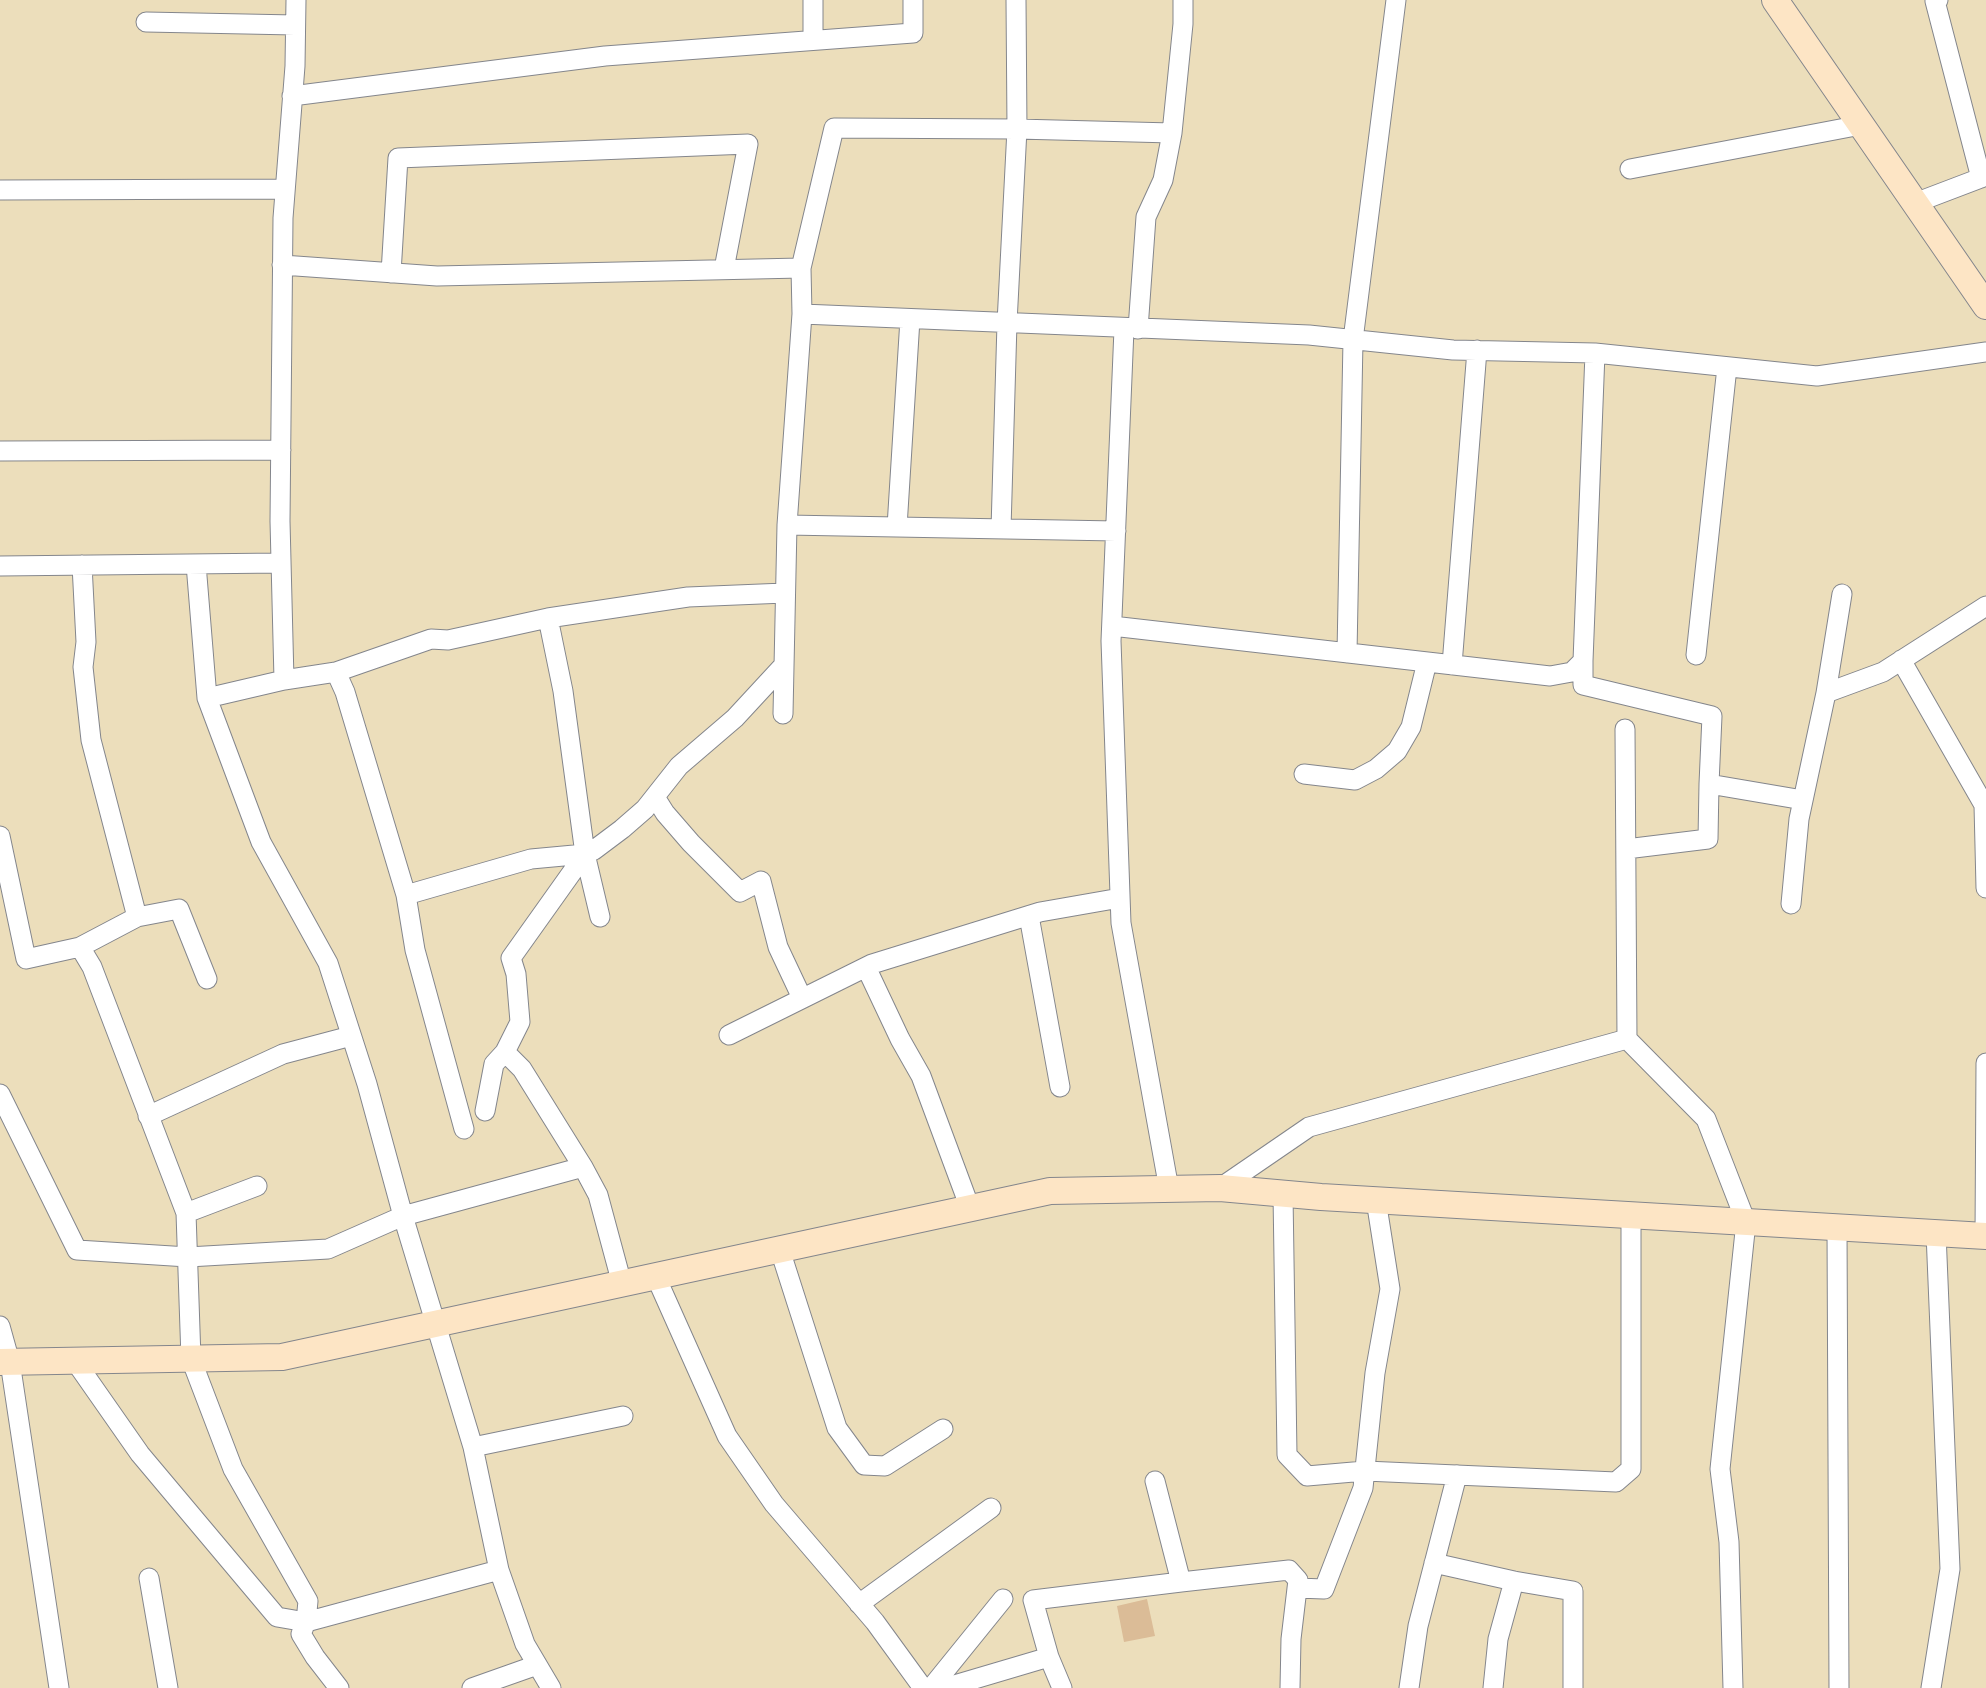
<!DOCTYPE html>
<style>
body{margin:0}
canvas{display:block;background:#ecdebb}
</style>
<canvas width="1986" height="1688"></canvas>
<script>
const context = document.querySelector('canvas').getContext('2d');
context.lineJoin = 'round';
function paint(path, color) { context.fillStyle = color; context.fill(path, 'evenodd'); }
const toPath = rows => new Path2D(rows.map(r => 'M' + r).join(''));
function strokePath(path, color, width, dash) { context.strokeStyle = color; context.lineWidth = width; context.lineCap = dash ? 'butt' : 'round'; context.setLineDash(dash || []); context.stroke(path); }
paint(toPath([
 [1147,1599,1155,1636,1124,1642,1117,1606]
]), '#dbbc97');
const street = toPath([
 [296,0,295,66,283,218,280,521,284,680,207,698,261,842,328,963,367,1084,403,1216,473,1447,499,1570,525,1644,551,1688],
 [1938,0,1935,1,1981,178],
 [146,22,295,25],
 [813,40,813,0],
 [292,96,605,56,913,33,913,0],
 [1630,169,1861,125],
 [0,190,285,189],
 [1915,203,1986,176],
 [282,265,437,276,801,268,802,314,1309,335,1453,350,1595,353,1817,376,1986,352],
 [801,268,834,128,1017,129,1172,133],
 [391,273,398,158,748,144,724,269],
 [1124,329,1111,641,1121,923,1169,1189],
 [1138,329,1146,217,1163,180,1172,133,1183,24,1183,0],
 [0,451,281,450],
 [787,525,1116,531],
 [897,527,910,319],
 [1001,529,1007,323,1017,129,1016,0],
 [196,564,207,698],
 [82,565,86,642,83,667,91,740,137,917],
 [0,566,281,563],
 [548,618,563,691,585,854,600,917],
 [1112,626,1550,676,1572,672,1583,661,1595,353],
 [1347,653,1353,340,1396,0],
 [1696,655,1727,367],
 [1901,660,1984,805,1986,888],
 [1583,661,1583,685,1712,716,1709,784,1803,800],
 [1452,665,1477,350],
 [336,672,345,692,406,895,415,950,464,1129],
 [284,680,336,672,431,639,448,640,548,618,688,597,785,593],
 [1826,693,1842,594],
 [783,714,787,525,802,314],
 [1625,729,1627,1039,1706,1119,1746,1222,1720,1469,1729,1542,1733,1688],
 [1304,774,1355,780,1376,769,1397,751,1411,727,1427,662],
 [655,797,665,813,691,843,740,892,761,881,778,947,802,998],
 [0,836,26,959,80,947,137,917,179,909,207,979],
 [1626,849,1708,839,1709,784],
 [406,895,531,859,585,854,594,850,622,829,645,809,679,766,735,718,784,665],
 [1791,904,1799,819,1826,693,1883,672,1986,606],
 [1029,916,1060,1087],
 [80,947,92,967,186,1213,191,1359,233,1469,308,1601,306,1622,301,1634,315,1657,339,1688],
 [866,967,900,1039,921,1076,970,1208],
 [729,1035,872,964,1040,912,1120,898],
 [505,1052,522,1069,583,1167,598,1195,622,1284],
 [0,1094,77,1250,188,1257,328,1249,403,1216,583,1167],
 [485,1111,494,1064,505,1052,520,1022,516,974,511,958,585,854],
 [148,1116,283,1054,351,1036],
 [1220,1188,1309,1127,1627,1039],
 [1283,1194,1287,1455,1307,1476,1365,1471,1616,1482,1631,1469,1631,1215],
 [186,1213,257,1186],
 [1837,1227,1839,1688],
 [1985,1236,1986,1063],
 [780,1250,837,1428,864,1465,885,1466,943,1429],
 [656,1277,727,1436,774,1504,875,1622,923,1688],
 [0,1326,10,1362,59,1688],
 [75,1361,140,1454,277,1617,306,1622,499,1570],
 [473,1447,623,1416],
 [1434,1563,1514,1581,1573,1591,1573,1688],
 [149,1578,168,1688],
 [1181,1582,1289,1570,1298,1580,1291,1639,1290,1688],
 [1297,1588,1324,1589,1363,1488,1375,1373,1390,1289,1376,1200],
 [859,1604,991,1508],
 [1049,1657,1033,1600,1181,1582,1155,1481],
 [472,1688,537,1665],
 [931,1688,1003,1599],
 [944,1688,1049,1657,1062,1688],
 [1409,1688,1418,1626,1457,1475],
 [1493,1688,1498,1639,1514,1581],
 [1931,1688,1950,1569,1936,1233]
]);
const secondary = toPath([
 [1775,0,1986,306],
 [0,1362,282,1357,1050,1191,1220,1188,1321,1197,1986,1236]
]);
strokePath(street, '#84868c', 21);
strokePath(secondary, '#84868c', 28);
strokePath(street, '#fff', 19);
strokePath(secondary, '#fde5c5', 26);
</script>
